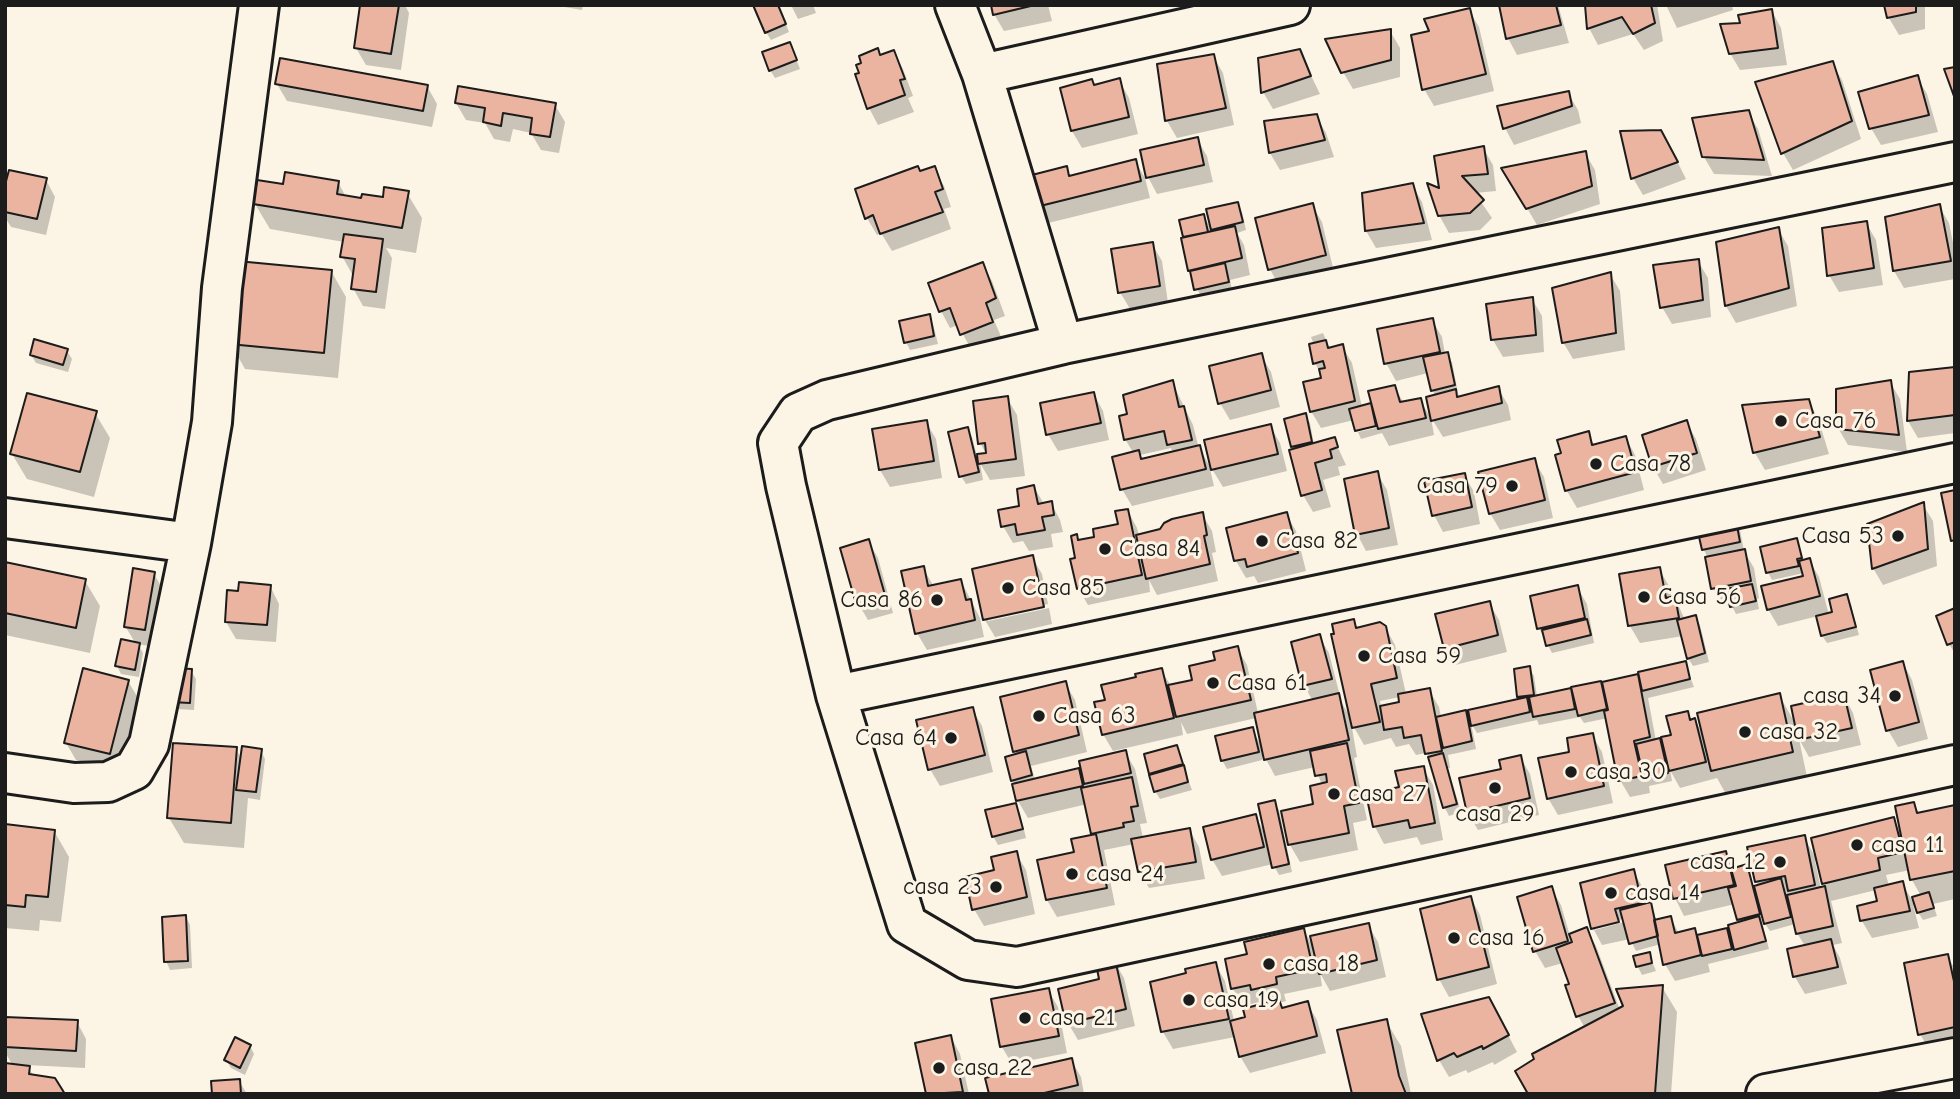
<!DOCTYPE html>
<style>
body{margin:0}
#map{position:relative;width:1960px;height:1099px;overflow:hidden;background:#fcf5e5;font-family:"Comic Neue",sans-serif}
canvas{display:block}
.frame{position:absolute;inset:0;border:7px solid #1c1c1c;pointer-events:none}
</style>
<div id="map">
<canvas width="1960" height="1099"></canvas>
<div class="frame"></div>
</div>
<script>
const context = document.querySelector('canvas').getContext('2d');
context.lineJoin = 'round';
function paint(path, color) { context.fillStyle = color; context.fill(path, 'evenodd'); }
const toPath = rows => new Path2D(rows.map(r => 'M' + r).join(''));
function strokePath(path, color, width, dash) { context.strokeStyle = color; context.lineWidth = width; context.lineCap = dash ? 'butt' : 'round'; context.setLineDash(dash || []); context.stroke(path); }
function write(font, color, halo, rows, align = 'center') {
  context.font = font + ' "Comic Neue",sans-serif'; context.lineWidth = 6; context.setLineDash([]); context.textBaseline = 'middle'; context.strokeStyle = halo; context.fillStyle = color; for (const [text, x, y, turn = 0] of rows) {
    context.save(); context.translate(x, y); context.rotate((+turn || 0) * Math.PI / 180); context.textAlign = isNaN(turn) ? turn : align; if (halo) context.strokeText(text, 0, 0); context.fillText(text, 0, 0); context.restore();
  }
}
paint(toPath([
 [362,5,405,5,409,13,401,70,366,65,356,48],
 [553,5,583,5,582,10],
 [778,5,789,32,771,40,766,32],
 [791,5,813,5,816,13,798,19],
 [992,5,1048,5,1052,21,1004,31,994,14],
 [1501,5,1558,5,1569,43,1517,55,1508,38],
 [1587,5,1657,5,1663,41,1644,50,1633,34,1598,45,1589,28],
 [1666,5,1732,5,1733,10,1677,28],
 [1886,5,1925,5,1925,29,1899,35,1889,18],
 [1469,10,1479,27,1494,91,1434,106,1424,89,1431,33],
 [1772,11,1781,28,1787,65,1740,70,1730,53,1742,25],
 [1390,31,1400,48,1400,77,1353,89,1343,72],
 [790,44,800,69,775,78,770,70],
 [877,50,881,57,894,52,903,69,913,96,908,98,914,112,878,125,869,108,861,74],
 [1299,51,1320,94,1273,109,1263,92],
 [1213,56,1223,73,1234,125,1177,138,1167,121,1159,65],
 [1832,63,1842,80,1861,139,1793,170,1783,153,1757,84],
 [1917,77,1927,94,1938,132,1881,145,1871,128],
 [1119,80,1129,98,1138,134,1082,148,1072,131,1062,89,1095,87],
 [277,84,427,86,437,104,432,127,287,101],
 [1568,93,1578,110,1581,123,1514,145,1505,128],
 [456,103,555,105,565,122,559,153,541,150,531,133,513,129,510,142,494,139,485,123,466,120],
 [1748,112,1758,129,1772,176,1714,174,1704,157],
 [1316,116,1326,133,1334,157,1280,170,1270,153,1266,123],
 [1622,133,1671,149,1686,179,1643,195,1633,178],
 [1197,139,1207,156,1213,182,1157,194,1148,177],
 [1483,148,1493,165,1496,191,1475,193,1492,218,1480,230,1449,233,1439,215,1441,191],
 [1585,153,1595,170,1600,204,1537,225,1504,169],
 [1135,161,1145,178,1150,198,1040,225,1030,208,1066,168,1071,178],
 [934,169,944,186,951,207,944,209,951,229,892,251,881,233,877,235,867,218,920,173],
 [46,180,55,197,46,235,11,227,5,217,5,193],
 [338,182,346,197,384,199,407,193,422,218,416,253,386,248,392,258,385,309,363,306,353,288,355,274,352,274,342,256,344,242,270,229,255,204,284,186],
 [1412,185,1422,202,1432,240,1376,248,1366,231,1364,194],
 [1237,204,1242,212,1246,230,1237,233,1244,245,1250,275,1230,280,1232,290,1201,297,1189,270,1181,221,1204,216,1212,230],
 [1312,205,1322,222,1334,272,1279,286,1270,269],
 [1939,206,1949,223,1955,253,1955,279,1904,288,1894,271],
 [1866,223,1876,240,1883,285,1839,292,1829,275],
 [1778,229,1788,246,1797,306,1736,323,1726,306],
 [1152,244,1162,261,1168,303,1130,309,1120,292],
 [1698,261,1708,278,1711,317,1672,324,1662,307],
 [982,264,992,281,1005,316,994,320,1002,339,972,351,958,325,950,328,941,311],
 [331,271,346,297,338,378,245,369,231,344],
 [1610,274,1620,291,1625,350,1573,359,1563,342],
 [1532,299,1542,316,1544,352,1503,357,1493,340],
 [929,316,933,324,938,344,910,350,906,342],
 [1432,320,1442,337,1445,354,1452,362,1459,398,1498,388,1508,405,1511,420,1443,437,1432,419,1435,396,1428,373,1396,381,1386,363],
 [1323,333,1330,349,1342,346,1352,363,1362,407,1370,405,1374,413,1394,387,1404,403,1420,400,1431,418,1434,435,1389,446,1382,433,1361,439,1358,432,1385,426,1384,422,1356,429,1354,420,1321,428,1311,411,1323,379,1315,363,1314,345,1311,337],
 [67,351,72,359,68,372,36,363,31,355],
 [1261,355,1271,372,1280,407,1230,420,1220,403],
 [1955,368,1955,433,1918,438,1908,421,1911,374],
 [1172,382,1193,425,1198,445,1209,465,1214,486,1132,506,1122,489,1134,454,1125,439,1129,415],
 [1171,448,1173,453,1143,460,1140,455],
 [1890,382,1900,399,1907,452,1848,445,1838,428],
 [1094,394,1103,411,1109,440,1058,451,1048,434],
 [1007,398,1017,415,1025,476,990,480,980,463,983,480,966,484,961,476,967,429,972,437,977,456,987,455,980,443],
 [1808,401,1818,418,1829,454,1765,470,1755,453,1744,406],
 [95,413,110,438,94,497,27,479,12,454],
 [1305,415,1310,423,1314,445,1334,439,1346,465,1338,467,1340,475,1323,480,1331,507,1313,512,1303,495,1292,446],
 [926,422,936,439,942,478,890,487,880,470,874,431],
 [1686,422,1696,439,1706,470,1663,484,1653,467,1644,436],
 [1270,426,1280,443,1287,471,1223,487,1212,469],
 [1588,434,1595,446,1626,438,1635,455,1644,490,1577,508,1567,491,1558,456],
 [1534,460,1544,477,1553,518,1500,530,1490,513],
 [1377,473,1387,490,1398,545,1366,551,1357,534],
 [1464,475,1474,492,1480,524,1443,532,1434,515],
 [1034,487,1044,504,1051,503,1060,520,1063,532,1051,534,1053,547,1029,551,1023,541,1013,543,1003,526,1021,508],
 [1923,505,1933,521,1937,566,1883,585,1873,568],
 [1128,511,1137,528,1139,536,1161,531,1202,514,1212,531,1216,552,1212,553,1218,581,1157,595,1149,580,1150,592,1088,605,1078,588,1076,536,1080,542,1096,538,1120,525],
 [1286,514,1296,531,1306,571,1258,583,1254,576,1246,578,1236,561],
 [1735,522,1740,530,1744,551,1754,568,1759,598,1757,599,1759,609,1736,614,1731,604,1723,605,1713,588,1708,558,1704,550,1699,530],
 [1796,540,1804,561,1809,560,1819,577,1829,615,1834,613,1846,596,1851,604,1856,625,1822,633,1818,616,1778,626,1768,609,1805,577,1804,573,1772,580,1768,572],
 [868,541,878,558,893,613,868,620,858,603],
 [1032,557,1042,574,1048,604,988,617,988,621,1049,608,1052,624,995,637,985,620,974,570],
 [5,564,85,581,100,606,90,653,5,635],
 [923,568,933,585,961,581,980,618,984,637,927,650,917,633],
 [1659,569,1669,586,1672,599,1675,598,1685,620,1695,617,1700,625,1709,662,1693,666,1688,658,1683,636,1640,643,1630,626,1621,575],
 [154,574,164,591,154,647,138,644,143,653,139,677,121,674,117,666,136,644,125,626],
 [270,586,279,604,276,642,236,639,226,622,240,593],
 [1577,587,1587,604,1594,643,1552,653,1539,628],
 [1489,603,1499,620,1507,652,1455,665,1445,648],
 [1955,610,1955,651,1954,652,1949,644],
 [1353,621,1358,629,1385,627,1395,645,1406,694,1429,690,1439,707,1441,717,1465,712,1471,723,1521,700,1519,696,1529,668,1534,676,1537,697,1600,683,1606,693,1637,676,1641,683,1685,663,1694,687,1648,698,1656,741,1659,740,1664,749,1687,713,1692,721,1695,720,1704,736,1779,695,1795,723,1844,696,1853,713,1861,745,1809,757,1799,739,1807,777,1727,796,1717,778,1680,788,1670,770,1672,781,1649,786,1650,793,1630,797,1620,780,1608,718,1584,723,1580,717,1539,725,1537,720,1477,733,1471,723,1476,749,1448,755,1450,768,1448,768,1461,812,1449,816,1445,808,1432,762,1426,753,1416,755,1409,744,1396,747,1391,738,1364,745,1351,722,1357,757,1354,758,1367,820,1353,823,1358,850,1300,862,1290,845,1283,812,1315,806,1322,785,1315,767,1275,776,1262,752,1262,760,1227,769,1222,760,1252,729,1261,745,1256,718,1187,734,1181,722,1183,735,1113,751,1103,734,1107,701,1138,678,1161,670,1171,686,1194,681,1217,661,1237,648,1247,665,1258,713,1313,701,1304,686,1294,643,1319,636,1329,653,1340,696,1338,697,1351,718],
 [1400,697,1401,704,1381,708,1380,701],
 [1857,628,1859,635,1827,643,1823,637],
 [1903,663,1912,680,1928,739,1898,747,1888,730],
 [191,671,196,679,194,710,177,709,173,701],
 [128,681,138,698,120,771,76,760,66,743],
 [1065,683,1075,700,1087,752,1031,766,1035,780,1082,769,1125,752,1135,769,1147,823,1140,824,1143,838,1189,829,1199,847,1205,879,1149,888,1140,871,1134,844,1104,850,1115,905,1057,917,1047,900,1076,853,1093,836,1087,804,1028,818,1018,801,1013,780,1017,755,1015,751],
 [972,709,982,726,993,772,940,786,930,769],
 [1592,735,1602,752,1613,803,1558,815,1548,798,1571,753],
 [1176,747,1192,790,1160,799,1155,791,1151,773],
 [236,749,242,760,261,751,265,759,260,800,248,798,244,848,184,843,169,818],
 [1520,757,1530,774,1539,815,1478,830,1468,813,1503,770],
 [1423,768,1433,785,1443,840,1421,845,1417,837,1384,844,1375,827,1368,795,1401,788],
 [1274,802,1279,810,1292,872,1279,875,1273,864,1222,876,1212,859,1255,816,1266,834],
 [1914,804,1920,815,1955,807,1955,899,1933,904,1937,916,1923,920,1913,905,1919,928,1872,938,1862,921,1879,902,1876,890,1831,901,1842,943,1833,945,1840,958,1847,984,1805,994,1795,977,1789,950,1805,946,1797,933,1795,924,1770,931,1766,925,1800,916,1799,913,1765,922,1761,918,1769,949,1708,964,1710,972,1675,981,1665,964,1661,944,1636,951,1630,939,1602,945,1593,928,1633,871,1643,888,1647,905,1650,904,1654,912,1657,922,1671,918,1679,934,1694,930,1699,936,1741,924,1735,904,1684,916,1675,898,1725,853,1735,869,1746,866,1754,887,1759,886,1756,882,1804,837,1817,860,1815,861,1821,889,1826,888,1824,883,1893,819,1902,833],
 [1910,870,1912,880,1921,896,1916,907,1902,883,1889,886,1886,875],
 [1627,918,1628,921,1595,930,1595,926],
 [1015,805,1020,813,1026,838,998,845,993,836],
 [5,826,54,831,69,857,61,922,40,920,39,931,5,928],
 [1016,853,1026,870,1035,914,984,926,974,909,996,872],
 [1551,888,1561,905,1570,936,1586,929,1596,946,1620,1010,1662,987,1677,1012,1671,1094,1530,1094,1585,1028,1578,1016,1571,985,1563,963,1545,968,1535,951],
 [1471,898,1480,915,1497,984,1449,997,1439,979],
 [186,917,190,925,192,968,170,970,166,961],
 [1368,925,1378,942,1386,977,1330,991,1320,973,1322,986,1284,994,1286,1001,1279,1003,1283,1009,1307,1003,1317,1020,1326,1053,1250,1073,1240,1056,1235,1037,1173,1049,1163,1032,1188,974,1215,964,1225,981,1234,1021,1247,1018,1262,1006,1259,1002,1243,1006,1233,989,1249,955,1304,930,1313,947],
 [1649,954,1656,971,1642,975,1638,967],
 [1947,956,1955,969,1955,1046,1930,1051,1920,1034],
 [1114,961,1124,978,1135,1026,1078,1040,1068,1023],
 [1048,990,1058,1007,1067,1053,1012,1064,1002,1047,993,1001],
 [1498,1016,1517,1052,1494,1065,1493,1062,1468,1073,1466,1070,1449,1077,1439,1060],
 [5,1019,77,1022,86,1039,85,1068,27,1065,34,1077,63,1094,13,1066,5,1052],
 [1386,1021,1401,1046,1411,1094,1354,1094],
 [951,1037,960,1054,969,1094,927,1094],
 [250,1046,254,1054,245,1075,231,1068,226,1060],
 [1071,1060,1081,1077,1084,1094,990,1094],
 [239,1081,247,1094,214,1094]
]), '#0003');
const building = toPath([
 [360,5,399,5,391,54,354,48,360,5],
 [753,5,778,5,786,24,765,33,753,5],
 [991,5,1035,5,993,15,991,5],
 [1499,5,1556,5,1561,25,1506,39,1499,5],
 [1585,5,1651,5,1655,23,1633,34,1622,17,1587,29,1585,5],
 [1884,5,1916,5,1916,12,1887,18,1884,5],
 [1470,8,1486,74,1422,90,1411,35,1429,31,1424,19,1470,8],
 [1772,9,1778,48,1729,54,1720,24,1740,23,1738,15,1772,9],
 [1391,29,1391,60,1341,73,1325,39,1391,29],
 [790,42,797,60,769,71,762,52,790,42],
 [878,48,880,55,894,50,905,79,900,80,905,95,867,109,855,74,859,73,856,65,861,63,859,56,878,48],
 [1300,49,1311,76,1261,93,1258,58,1300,49],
 [1214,54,1226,108,1165,121,1157,64,1214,54],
 [280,58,428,85,423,111,275,84,280,58],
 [1833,61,1852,121,1781,154,1755,82,1833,61],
 [1955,67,1955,99,1944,69,1955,67],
 [1918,75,1929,115,1869,129,1858,92,1918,75],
 [1120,78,1129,117,1071,131,1060,88,1092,79,1094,85,1120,78],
 [458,86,556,103,550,137,530,134,532,118,503,113,501,126,483,122,485,108,455,103,458,86],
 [1569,91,1572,106,1503,129,1497,106,1569,91],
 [1749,110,1764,160,1702,157,1692,118,1749,110],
 [1317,114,1325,140,1269,153,1264,121,1317,114],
 [1661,130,1678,162,1631,179,1620,131,1661,130],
 [1198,137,1204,165,1146,178,1140,150,1198,137],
 [1484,146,1488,174,1462,176,1484,200,1470,213,1438,216,1427,183,1439,188,1434,156,1484,146],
 [1586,151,1592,186,1526,209,1501,168,1586,151],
 [1136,159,1141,181,1028,209,1024,177,1067,166,1069,176,1136,159],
 [918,166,920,171,935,166,943,189,935,192,943,212,880,234,873,215,865,219,855,189,918,166],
 [9,170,47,178,37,219,5,212,5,185,9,170],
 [285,172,339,181,337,194,361,198,362,194,383,197,384,187,409,191,402,228,253,204,257,180,283,184,285,172],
 [1413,183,1424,223,1365,231,1362,193,1413,183],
 [1238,202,1243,222,1211,230,1206,209,1238,202],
 [1313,203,1326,255,1268,270,1255,218,1313,203],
 [1940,204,1951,261,1893,271,1885,217,1940,204],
 [1204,214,1208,232,1183,237,1179,220,1204,214],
 [1867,221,1874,268,1827,276,1822,228,1867,221],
 [1235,226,1242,258,1188,271,1181,238,1235,226],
 [1779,227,1789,288,1725,306,1716,242,1779,227],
 [344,234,383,239,376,292,351,289,355,259,340,257,344,234],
 [1153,242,1160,286,1118,293,1111,249,1153,242],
 [1699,259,1703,300,1660,308,1653,265,1699,259],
 [237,261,332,270,324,353,229,344,237,261],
 [983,262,996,298,986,303,993,322,960,335,950,308,939,312,928,283,983,262],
 [1225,263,1229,282,1194,290,1190,271,1225,263],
 [1611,272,1616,333,1562,343,1552,288,1611,272],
 [1533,297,1536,335,1491,340,1486,304,1533,297],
 [930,314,934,336,904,343,899,321,930,314],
 [1433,318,1440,352,1384,364,1377,329,1433,318],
 [34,339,68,349,63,365,30,355,34,339],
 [1326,340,1328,348,1343,344,1355,401,1310,412,1303,382,1321,378,1319,369,1325,368,1323,361,1313,364,1309,344,1326,340],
 [1448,352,1455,385,1431,391,1423,357,1448,352],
 [1262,353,1271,390,1218,404,1209,366,1262,353],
 [1955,367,1955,415,1907,421,1909,372,1955,367],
 [1173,380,1179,407,1184,406,1192,440,1167,445,1164,431,1124,440,1119,416,1127,414,1123,395,1173,380],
 [1891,380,1899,435,1836,429,1836,389,1891,380],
 [1395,385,1400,402,1421,398,1426,418,1378,429,1368,391,1395,385],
 [1499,386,1502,403,1431,421,1426,397,1456,389,1457,397,1499,386],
 [1094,392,1101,423,1046,435,1040,403,1094,392],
 [27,393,97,411,80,472,10,454,27,393],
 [1008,396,1016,459,978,464,977,454,986,453,985,443,978,444,973,401,1008,396],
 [1809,399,1820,437,1753,453,1742,405,1809,399],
 [1371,403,1376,426,1355,431,1349,409,1371,403],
 [1306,413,1312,442,1291,447,1284,419,1306,413],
 [927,420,934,461,879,470,872,429,927,420],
 [1687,420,1697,453,1652,467,1642,435,1687,420],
 [1271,424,1278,454,1211,470,1204,440,1271,424],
 [968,427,979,472,959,477,948,432,968,427],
 [1589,431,1592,445,1626,436,1636,472,1565,491,1555,455,1561,453,1557,440,1589,431],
 [1335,437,1338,447,1330,450,1332,458,1315,463,1322,490,1301,496,1289,450,1335,437],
 [1200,445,1206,469,1120,490,1112,457,1139,450,1141,459,1200,445],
 [1535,458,1545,500,1489,514,1478,472,1535,458],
 [1378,471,1389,528,1355,535,1344,479,1378,471],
 [1465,473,1472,507,1432,516,1424,481,1465,473],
 [1034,485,1038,504,1052,501,1054,515,1042,517,1045,530,1017,535,1015,524,1001,527,998,510,1019,506,1017,489,1034,485],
 [1955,490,1955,540,1951,541,1941,493,1955,490],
 [1924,502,1928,549,1872,569,1867,524,1924,502],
 [1128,509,1142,575,1077,589,1070,559,1075,558,1071,536,1077,534,1078,540,1094,537,1093,529,1118,524,1115,511,1128,509],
 [1203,512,1207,535,1204,536,1210,564,1146,579,1136,535,1160,529,1164,523,1172,519,1203,512],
 [1287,512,1298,553,1247,567,1245,559,1234,561,1226,528,1287,512],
 [1736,520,1740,542,1702,550,1697,528,1736,520],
 [1797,538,1802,558,1797,559,1799,566,1766,573,1760,547,1797,538],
 [869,539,885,595,856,604,840,548,869,539],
 [1745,549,1751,581,1711,589,1705,557,1745,549],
 [1033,555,1044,607,983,620,972,569,1033,555],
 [1810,558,1820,596,1767,610,1761,586,1803,576,1799,561,1810,558],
 [5,562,86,579,76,628,5,613,5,562],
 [924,566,928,586,961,579,966,600,971,599,975,620,915,634,901,571,924,566],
 [1660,567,1666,598,1675,596,1679,618,1628,626,1619,574,1660,567],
 [133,568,155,572,145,630,124,627,133,568],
 [239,582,271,585,267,625,225,622,227,590,238,591,239,582],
 [1752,584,1756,601,1730,607,1726,589,1752,584],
 [1578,585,1585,618,1537,629,1530,596,1578,585],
 [1847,594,1856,627,1821,636,1816,616,1832,612,1829,599,1847,594],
 [1490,601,1498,635,1444,649,1435,614,1490,601],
 [1955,608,1955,642,1947,645,1936,616,1955,608],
 [1696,615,1705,653,1687,659,1677,620,1696,615],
 [1354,619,1356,628,1380,622,1386,626,1397,678,1371,684,1380,722,1352,728,1331,634,1334,634,1332,624,1354,619],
 [1587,619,1591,635,1546,646,1542,630,1587,619],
 [1320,634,1332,679,1302,686,1291,642,1320,634],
 [121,639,140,643,135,670,115,666,121,639],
 [1238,646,1251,700,1176,717,1168,685,1192,680,1189,666,1215,660,1213,652,1238,646],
 [1686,661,1690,679,1642,691,1638,672,1686,661],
 [1903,661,1919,722,1886,731,1870,670,1903,661],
 [1530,666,1534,695,1517,697,1514,669,1530,666],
 [83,668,129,680,110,754,64,743,83,668],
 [173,668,192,669,190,703,171,702,173,668],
 [1162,668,1174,718,1102,735,1094,702,1105,700,1101,685,1136,677,1135,674,1162,668],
 [1638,674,1650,737,1634,741,1642,776,1618,781,1604,711,1608,710,1602,682,1638,674],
 [1066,681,1079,735,1013,752,1000,697,1066,681],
 [1601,681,1607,709,1578,716,1571,687,1601,681],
 [1430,688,1442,751,1425,754,1421,735,1404,738,1402,727,1384,730,1380,706,1399,702,1398,694,1430,688],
 [1571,688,1575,709,1533,717,1529,697,1571,688],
 [1339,693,1349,740,1264,760,1254,713,1339,693],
 [1780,693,1793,752,1711,771,1697,713,1780,693],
 [1844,694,1852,728,1798,740,1791,706,1844,694],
 [1527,697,1530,712,1471,726,1468,710,1527,697],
 [973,707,985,755,928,770,916,720,973,707],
 [1466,710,1472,741,1443,748,1436,717,1466,710],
 [1688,711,1690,720,1695,718,1706,762,1669,771,1661,737,1671,735,1666,716,1688,711],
 [1253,727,1259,752,1221,761,1215,736,1253,727],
 [1593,733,1604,786,1547,799,1538,758,1569,752,1567,738,1593,733],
 [1660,738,1668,773,1644,779,1636,744,1660,738],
 [173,743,237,747,231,823,167,818,173,743],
 [1347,743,1359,803,1344,806,1349,833,1288,845,1281,811,1313,804,1310,786,1327,782,1326,774,1315,776,1310,751,1347,743],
 [1177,745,1183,764,1149,774,1144,754,1177,745],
 [242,746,262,749,256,792,236,790,242,746],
 [1126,750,1131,773,1084,784,1079,761,1126,750],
 [1026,751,1032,775,1011,781,1005,757,1026,751],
 [1443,753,1457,804,1443,808,1428,757,1443,753],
 [1521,755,1530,798,1467,813,1459,778,1501,769,1499,760,1521,755],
 [1184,765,1188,782,1154,792,1149,775,1184,765],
 [1424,766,1435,823,1410,828,1408,820,1373,827,1366,794,1399,787,1395,771,1424,766],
 [1079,768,1083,786,1016,801,1012,784,1079,768],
 [1132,777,1138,806,1131,807,1134,821,1123,823,1124,827,1091,834,1081,788,1132,777],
 [1275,800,1289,864,1272,868,1258,804,1275,800],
 [1914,802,1917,813,1955,805,1955,871,1910,880,1895,806,1914,802],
 [1016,803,1023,829,992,837,985,810,1016,803],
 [1256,814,1264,847,1211,860,1203,827,1256,814],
 [1894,817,1903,852,1878,858,1880,870,1822,884,1811,838,1894,817],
 [5,824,55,830,48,897,26,895,25,907,5,905,5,824],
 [1190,828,1196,862,1138,872,1131,839,1190,828],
 [1096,834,1107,888,1046,900,1037,860,1074,852,1071,839,1096,834],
 [1805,835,1815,885,1788,891,1785,876,1755,882,1747,847,1805,835],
 [1017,851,1027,897,972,910,965,877,994,870,991,857,1017,851],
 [1726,851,1734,885,1673,899,1665,865,1726,851],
 [1747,864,1760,914,1737,920,1728,888,1736,886,1731,869,1747,864],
 [1634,869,1642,903,1615,909,1619,922,1591,929,1580,883,1634,869],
 [1781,878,1791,917,1764,924,1754,886,1781,878],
 [1903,881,1910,911,1860,921,1857,906,1877,901,1874,888,1903,881],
 [1552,886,1568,941,1533,952,1517,897,1552,886],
 [1825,886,1833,926,1796,934,1787,895,1825,886],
 [1929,892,1934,908,1917,913,1912,897,1929,892],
 [1471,896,1489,967,1437,980,1420,909,1471,896],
 [1651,902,1658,936,1629,944,1620,910,1651,902],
 [186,915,188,961,164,962,162,917,186,915],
 [1671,916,1675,933,1695,928,1701,955,1663,965,1654,920,1671,916],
 [1759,916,1766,941,1734,950,1728,925,1759,916],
 [1369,923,1377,960,1319,974,1310,936,1369,923],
 [1587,927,1615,1003,1576,1017,1565,985,1569,984,1556,948,1572,942,1569,934,1587,927],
 [1304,928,1313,969,1276,977,1277,984,1251,990,1250,985,1231,989,1225,959,1247,954,1244,942,1304,928],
 [1727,928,1732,949,1702,956,1697,935,1727,928],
 [1831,939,1838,967,1793,977,1787,949,1831,939],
 [1650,952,1652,963,1636,967,1633,956,1650,952],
 [1948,954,1955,986,1955,1027,1918,1035,1904,963,1948,954],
 [1115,959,1126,1009,1066,1024,1058,989,1099,979,1096,964,1115,959],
 [1216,962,1229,1019,1161,1032,1150,982,1186,973,1185,969,1216,962],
 [1663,985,1655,1094,1528,1094,1515,1071,1534,1059,1532,1054,1623,1006,1616,989,1663,985],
 [1049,988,1059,1036,1000,1047,991,999,1049,988],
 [1489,997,1509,1035,1483,1049,1482,1046,1457,1057,1454,1053,1437,1061,1421,1014,1489,997],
 [1279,999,1282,1008,1308,1001,1317,1036,1239,1057,1230,1021,1245,1017,1243,1009,1279,999],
 [5,1017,78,1020,76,1051,5,1047,5,1017],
 [1387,1019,1399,1076,1406,1094,1352,1094,1337,1030,1387,1019],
 [951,1035,963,1092,926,1094,915,1043,951,1035],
 [235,1037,251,1045,240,1068,224,1060,235,1037],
 [1072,1058,1078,1085,1040,1094,989,1094,985,1078,1072,1058],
 [5,1063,30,1066,29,1074,55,1078,65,1094,5,1094,5,1063],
 [240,1079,241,1094,212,1094,211,1081,240,1079]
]);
paint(building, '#ebb4a0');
strokePath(building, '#1c1c1c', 2);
const minor = toPath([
 [955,5,982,74,1063,344],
 [982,74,1290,5],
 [1955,162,1063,344,827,400,798,413,778,443,786,486,836,695,907,924,968,960,1017,967,1955,765],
 [5,518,191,543],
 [836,695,1955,463],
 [5,773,74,783,108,782,134,770,149,744,191,543,212,422,222,288,259,5],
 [1766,1094,1955,1058]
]);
strokePath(minor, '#1c1c1c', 44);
strokePath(minor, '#fcf5e5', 38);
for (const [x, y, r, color] of [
 [1781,421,7,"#1c1c1c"],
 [1596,464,7,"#1c1c1c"],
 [1512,486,7,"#1c1c1c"],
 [1898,536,7,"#1c1c1c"],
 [1262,541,7,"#1c1c1c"],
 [1105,549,7,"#1c1c1c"],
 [1008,588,7,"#1c1c1c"],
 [1644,597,7,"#1c1c1c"],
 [937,600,7,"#1c1c1c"],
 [1364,656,7,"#1c1c1c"],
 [1213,683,7,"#1c1c1c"],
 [1895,696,7,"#1c1c1c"],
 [1039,716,7,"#1c1c1c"],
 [1745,732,7,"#1c1c1c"],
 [951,738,7,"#1c1c1c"],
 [1571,772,7,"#1c1c1c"],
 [1495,788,7,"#1c1c1c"],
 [1334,794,7,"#1c1c1c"],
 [1857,845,7,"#1c1c1c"],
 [1780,862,7,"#1c1c1c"],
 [1072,874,7,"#1c1c1c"],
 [996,887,7,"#1c1c1c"],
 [1611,893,7,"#1c1c1c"],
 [1454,938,7,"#1c1c1c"],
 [1269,964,7,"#1c1c1c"],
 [1189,1000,7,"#1c1c1c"],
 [1025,1018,7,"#1c1c1c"],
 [939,1068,7,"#1c1c1c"]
]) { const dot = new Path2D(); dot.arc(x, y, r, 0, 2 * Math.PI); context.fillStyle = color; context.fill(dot); strokePath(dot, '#fcf5e5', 2.5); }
write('24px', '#1c1c1c', '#fcf5e5', [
 ["Casa 76",1795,421],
 ["Casa 78",1610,464],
 ["Casa 79",1498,486,"right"],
 ["Casa 53",1884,536,"right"],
 ["Casa 82",1276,541],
 ["Casa 84",1119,549],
 ["Casa 85",1022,588],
 ["Casa 56",1658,597],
 ["Casa 86",923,600,"right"],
 ["Casa 59",1378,656],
 ["Casa 61",1227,683],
 ["casa 34",1881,696,"right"],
 ["Casa 63",1053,716],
 ["casa 32",1759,732],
 ["Casa 64",937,738,"right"],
 ["casa 30",1585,772],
 ["casa 27",1348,794],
 ["casa 29",1495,814,"center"],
 ["casa 11",1871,845],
 ["casa 12",1766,862,"right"],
 ["casa 24",1086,874],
 ["casa 23",982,887,"right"],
 ["casa 14",1625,893],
 ["casa 16",1468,938],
 ["casa 18",1283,964],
 ["casa 19",1203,1000],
 ["casa 21",1039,1018],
 ["casa 22",953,1068]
], 'left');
</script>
